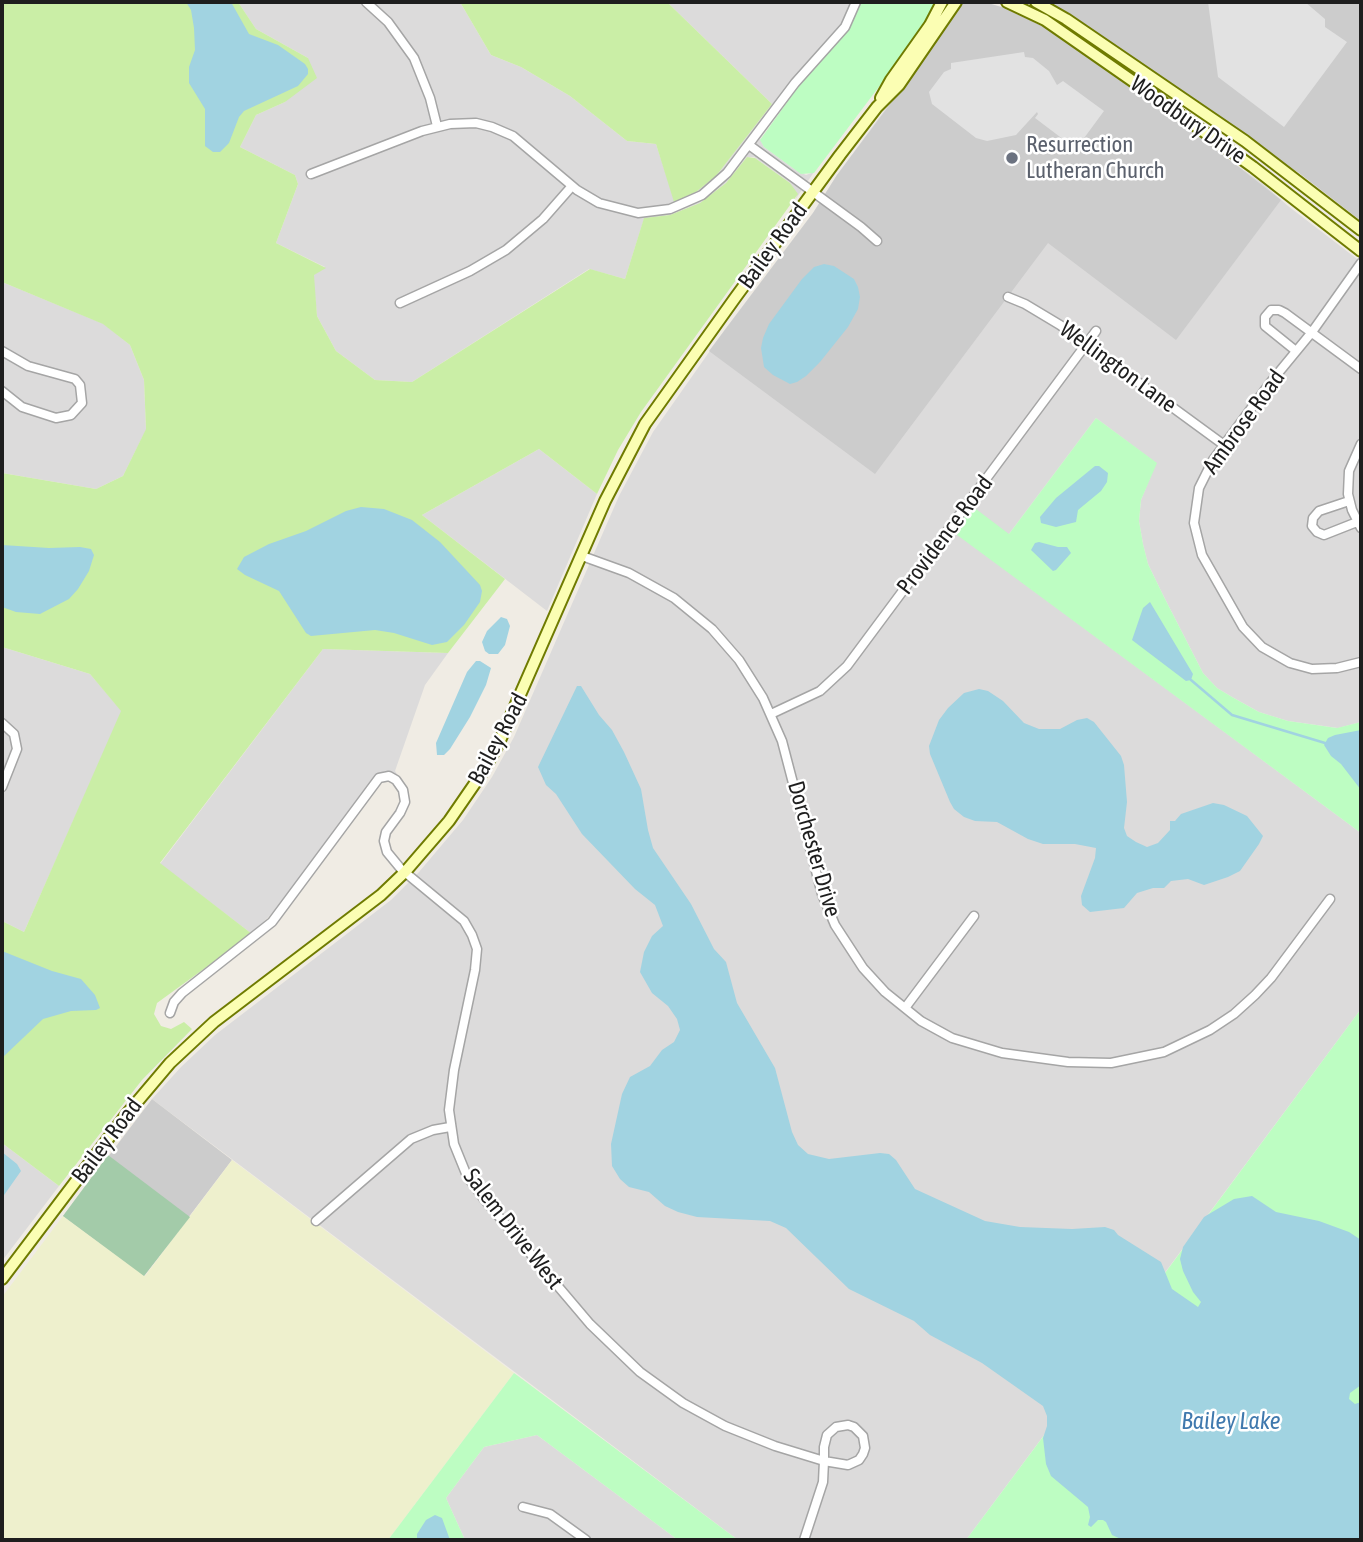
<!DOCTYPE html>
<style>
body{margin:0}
#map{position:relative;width:1363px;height:1542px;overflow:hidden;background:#f0ece4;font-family:"Asap Condensed",sans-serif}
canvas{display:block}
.frame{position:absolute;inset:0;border:4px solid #1e1e1e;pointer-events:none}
</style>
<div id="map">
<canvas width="1363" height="1542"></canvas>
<div class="frame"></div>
</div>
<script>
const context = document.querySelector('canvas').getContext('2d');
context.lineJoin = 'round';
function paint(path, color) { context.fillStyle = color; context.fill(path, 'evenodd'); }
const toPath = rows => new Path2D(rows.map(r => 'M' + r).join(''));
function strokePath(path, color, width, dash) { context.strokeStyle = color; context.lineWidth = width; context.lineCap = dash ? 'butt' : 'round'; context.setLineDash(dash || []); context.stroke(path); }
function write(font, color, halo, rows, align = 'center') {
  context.font = font + ' "Asap Condensed",sans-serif'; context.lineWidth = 5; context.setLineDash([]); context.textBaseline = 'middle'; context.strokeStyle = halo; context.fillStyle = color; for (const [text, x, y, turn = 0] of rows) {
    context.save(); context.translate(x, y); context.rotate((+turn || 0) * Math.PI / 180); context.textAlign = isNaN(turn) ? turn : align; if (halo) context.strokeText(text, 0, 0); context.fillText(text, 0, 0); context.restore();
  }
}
paint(toPath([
 [238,2,460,2,491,55,521,67,570,96,627,141,656,144,675,202,696,192,716,176,772,104,667,2,861,2,848,31,803,80,760,139,764,147,797,171,806,175,814,172,795,200,797,195,790,183,754,157,747,157,726,183,700,203,670,215,644,219,625,279,589,269,412,382,375,380,336,351,317,316,313,275,325,267,276,243,298,184,295,175,240,147,256,115,285,102,308,58,256,29],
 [964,2,984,2,1009,9,1053,32,1263,184,1288,206,1361,262,1361,722,1338,728,1288,721,1259,712,1232,697,1217,688,1203,673,1164,597,1148,564,1143,544,1139,521,1141,500,1156,463,1096,418,1009,534,953,531,1361,833,1361,1009,966,1540,738,1540,152,1099,181,1067,215,1035,391,900,419,872,463,820,492,777,514,737,619,496,653,432,726,328,813,213,837,175],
 [2,282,104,324,130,345,144,380,146,430,123,476,96,489,2,473],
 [539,449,597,494,547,611,422,515],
 [2,647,90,674,122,711,24,932,2,921],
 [323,649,448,653,425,685,395,771,397,774,385,771,374,777,278,907,252,934,160,864],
 [2,1143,59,1186,2,1261],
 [537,1435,678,1540,465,1540,446,1498,484,1447]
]), '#dcdbdb');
paint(toPath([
 [963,2,984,2,1001,7,1051,30,1213,147,1281,200,1176,340,1048,243,875,474,709,351,813,213,837,175,918,67],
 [1036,2,1361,2,1361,221,1299,173,1245,141],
 [152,1099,232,1160,144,1276,63,1216]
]), '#ccc');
paint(toPath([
 [232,1160,514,1373,388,1540,2,1540,2,1297,63,1216,145,1276]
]), '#eef0cd');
paint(toPath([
 [2,2,238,2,256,29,308,58,317,78,285,102,256,115,240,147,295,175,298,184,276,243,326,268,314,275,317,316,336,351,375,380,412,382,590,269,625,279,644,218,670,215,700,203,726,183,747,157,755,158,790,183,798,194,641,412,618,450,597,494,539,449,422,515,505,579,448,653,323,649,160,863,252,934,157,1003,154,1014,161,1026,171,1029,184,1022,192,1029,142,1080,59,1186,2,1143,2,921,24,932,121,711,90,674,2,647,2,473,96,489,123,476,146,429,144,380,130,345,103,324,2,282],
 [460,2,667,2,772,104,716,176,696,192,674,202,656,144,627,141,570,96,521,67,491,55]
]), '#caeea6');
paint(toPath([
 [108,1155,190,1217,144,1276,63,1216]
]), '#a3cba9');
paint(toPath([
 [861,2,939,2,930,19,814,173,801,174,764,147,760,140,803,80,848,31],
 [1096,418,1157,463,1141,500,1139,521,1143,544,1148,564,1164,597,1203,673,1217,688,1232,697,1259,712,1288,721,1337,728,1361,722,1361,833,953,532,972,506,1009,534],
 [1361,1009,1361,1540,966,1540,1165,1273],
 [514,1373,738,1540,678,1540,537,1435,484,1447,446,1498,465,1540,388,1540]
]), '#bdfdc2');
paint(toPath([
 [1208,2,1305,2,1325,19,1325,27,1347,42,1284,127,1218,77],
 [1024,52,1025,57,1033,58,1049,71,1057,85,1063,81,1104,111,1076,149,1035,118,1038,114,1037,112,1016,135,987,141,976,138,932,104,929,92,944,72,951,69,951,63]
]), '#e2e2e2');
paint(toPath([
 [186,2,231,2,249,34,278,45,305,64,308,69,308,74,298,86,244,111,239,117,229,143,220,152,213,152,205,146,205,109,189,83,189,67,195,50,194,28,191,10],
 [824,264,834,266,854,279,858,287,860,297,858,309,848,327,820,362,806,376,797,382,790,384,773,375,764,367,761,348,763,338,769,324,802,279,814,267],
 [1095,466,1099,466,1108,473,1107,482,1101,491,1078,510,1076,522,1056,527,1041,523,1040,517,1056,498],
 [361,507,384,509,412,520,440,542,480,585,482,591,480,602,464,625,447,642,432,645,394,633,375,630,311,636,306,633,279,591,245,575,237,569,244,557,269,544,306,531,346,511],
 [1039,542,1058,547,1067,547,1071,553,1056,570,1053,571,1031,550,1035,543],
 [2,545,49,548,80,547,91,549,94,555,89,571,78,589,69,599,40,614,16,612,2,607],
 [1150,602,1193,674,1191,680,1186,681,1132,640,1143,608],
 [501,617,507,619,510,626,505,645,498,654,489,654,485,651,482,642,487,631],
 [476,661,480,661,491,668,486,685,470,717,450,749,444,755,437,755,436,743,467,672],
 [577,686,581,686,599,715,612,730,624,752,641,789,648,830,653,848,691,904,714,949,726,962,737,1003,775,1068,792,1132,798,1145,808,1154,829,1159,880,1153,889,1154,896,1160,915,1189,985,1221,1020,1227,1072,1229,1105,1227,1114,1230,1118,1235,1161,1262,1172,1289,1198,1307,1201,1302,1193,1292,1183,1271,1180,1259,1183,1247,1204,1217,1234,1199,1252,1196,1276,1212,1319,1221,1349,1232,1361,1240,1361,1385,1350,1393,1349,1399,1355,1404,1361,1402,1361,1540,1123,1540,1112,1535,1106,1522,1103,1520,1098,1520,1091,1527,1088,1525,1090,1517,1088,1507,1051,1476,1046,1464,1043,1438,1047,1426,1047,1416,1043,1406,982,1363,930,1335,914,1321,849,1289,786,1228,770,1221,697,1217,678,1212,665,1206,649,1192,629,1187,620,1179,612,1166,611,1144,622,1094,630,1077,650,1066,662,1050,674,1042,680,1030,677,1019,668,1006,652,993,640,972,644,952,652,936,663,926,655,905,635,889,582,834,556,794,546,785,538,767],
 [979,689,988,691,1003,701,1024,723,1039,729,1060,729,1077,720,1087,718,1094,722,1121,756,1124,765,1127,802,1124,828,1127,836,1136,842,1147,847,1158,843,1170,830,1170,821,1175,821,1181,814,1213,803,1224,805,1247,816,1263,836,1259,844,1240,871,1228,877,1204,885,1188,879,1171,881,1164,888,1153,888,1137,893,1124,908,1090,912,1082,905,1081,896,1095,858,1096,848,1075,844,1043,844,1028,839,997,822,975,821,964,817,954,809,950,802,930,754,929,746,939,720,948,708,964,693],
 [1361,730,1361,790,1341,764,1331,756,1324,745,1328,738,1335,735],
 [2,951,52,971,81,979,95,995,100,1008,96,1010,71,1011,43,1019,2,1058],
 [2,1152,17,1164,21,1171,2,1198],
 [435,1515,442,1518,450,1540,417,1540,417,1534,426,1520]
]), '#a1d3e1');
strokePath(toPath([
 [1191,680,1232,715,1325,743]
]), '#a1d3e1', 2.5);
const street = toPath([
 [366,2,388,22,414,58,430,98,437,126],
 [749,145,861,227,877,241],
 [311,174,422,131,450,124,476,123,492,127,513,136,577,190,599,203,638,213,670,209,702,195,727,173,795,83,845,27,856,2],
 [1361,263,1312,332,1270,383,1213,460,1199,488,1194,523,1202,555,1243,627,1262,647,1290,663,1312,669,1337,668,1361,662],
 [1008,297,1025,304,1060,325,1224,445],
 [400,303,470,271,506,250,543,219,572,186],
 [2,351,28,366,75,379,80,385,82,403,71,415,56,418,22,407,2,391],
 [1296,351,1265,326,1265,317,1271,310,1279,310,1285,313,1361,369],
 [1361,444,1349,471,1348,494,1352,510,1361,528],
 [1349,501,1319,511,1313,518,1312,526,1317,532,1324,535,1357,522],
 [582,556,629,573,674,598,712,629,739,660,763,698,782,741,822,894,835,925,863,968,885,992,921,1021,952,1038,1002,1053,1068,1062,1111,1063,1164,1052,1210,1030,1234,1014,1255,995,1271,978,1330,899],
 [771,714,820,691,847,666,1096,331],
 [2,723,14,734,17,749,2,787],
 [905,1008,974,916],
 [170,1013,174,1002,182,993,272,922,379,778,389,776,396,780,403,790,405,802,400,813,386,832,384,841,387,852,401,869,464,921,472,935,477,949,475,970,454,1070,449,1110,454,1144,467,1176,484,1199,590,1324,640,1372,683,1403,725,1426,775,1446,824,1461,823,1482,804,1540],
 [316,1221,411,1139,433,1130,450,1127],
 [848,1425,854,1427,863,1436,865,1448,863,1454,859,1460,848,1465,824,1461,824,1447,827,1435,836,1427,848,1425],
 [523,1507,550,1514,586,1540]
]);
const secondary = toPath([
 [1007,2,1045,20,1157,98,1253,167,1361,251],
 [1036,2,1066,19,1245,141,1361,230],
 [881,98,891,80,930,25,942,2],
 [2,1279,126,1115,170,1063,214,1022,381,895,405,872,449,821,480,776,498,745,605,501,645,424,735,298,840,155,877,107,899,85,956,2]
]);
strokePath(street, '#a5a5a5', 11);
strokePath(secondary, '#6f7b00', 14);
strokePath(street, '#fff', 8);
strokePath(secondary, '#fbfeb3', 10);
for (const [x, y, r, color] of [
 [1012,158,7,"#6b7280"]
]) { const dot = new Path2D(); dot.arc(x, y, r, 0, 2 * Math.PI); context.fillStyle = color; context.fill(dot); strokePath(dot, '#fff', 2.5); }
write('23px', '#1e1e1e', '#fff', [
 ["Woodbury Drive",1188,120,35],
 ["Bailey Road",773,246,-54],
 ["Wellington Lane",1118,367,36],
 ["Ambrose Road",1244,422,-54],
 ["Providence Road",945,535,-53],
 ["Bailey Road",498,739,-62],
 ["Dorchester Drive",814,849,74],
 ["Bailey Road",107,1141,-53],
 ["Salem Drive West",513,1229,52]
]);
write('23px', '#5b616d', '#fff', [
 ["Resurrection",1026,145],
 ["Lutheran Church",1026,171]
], 'left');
write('italic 24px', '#4079ae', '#fff', [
 ["Bailey Lake",1231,1421]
]);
</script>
